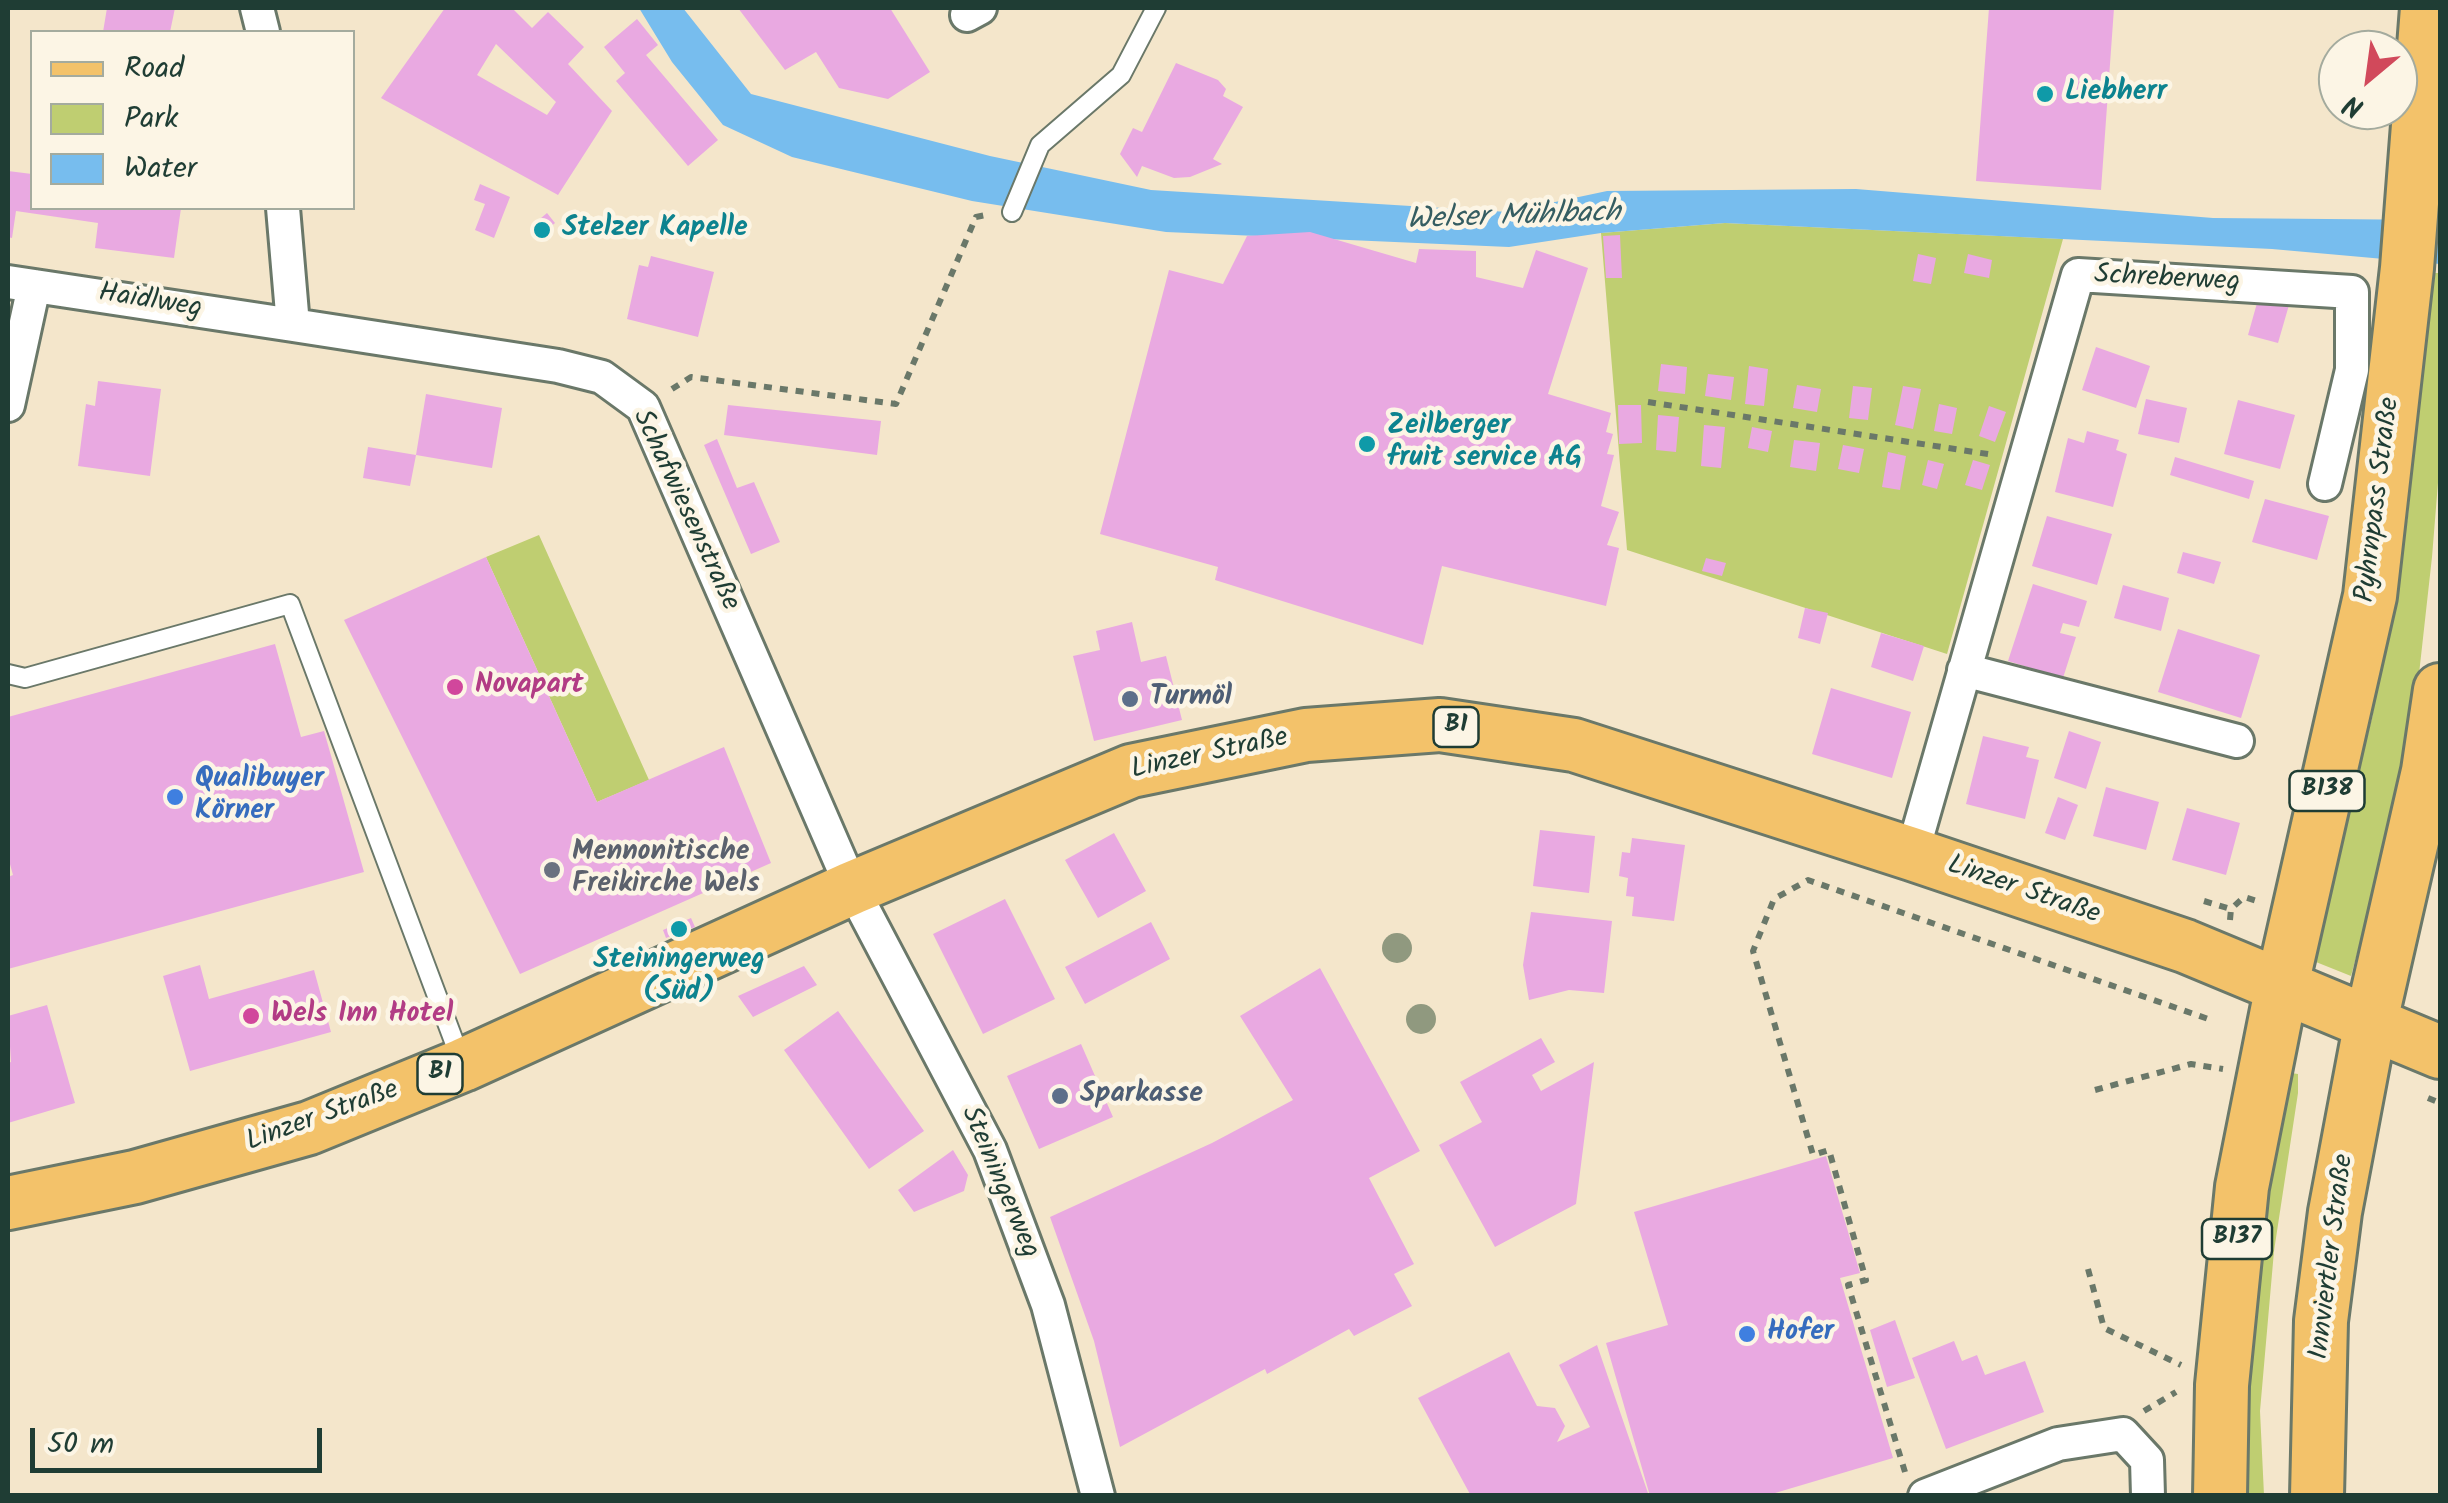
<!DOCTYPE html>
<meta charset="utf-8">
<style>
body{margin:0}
#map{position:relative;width:2448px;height:1503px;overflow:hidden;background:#f4e6cb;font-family:Kalam,sans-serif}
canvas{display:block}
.frame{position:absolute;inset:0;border:10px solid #1f3d34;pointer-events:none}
.legend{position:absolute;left:30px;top:30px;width:325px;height:180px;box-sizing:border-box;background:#fcf5e5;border:2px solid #a4ab9e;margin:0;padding:12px 18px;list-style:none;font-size:30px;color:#1f3d34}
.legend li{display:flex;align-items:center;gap:20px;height:50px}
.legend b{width:50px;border:2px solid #a4ab9e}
.north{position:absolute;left:2318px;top:30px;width:100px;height:100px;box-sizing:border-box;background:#fcf5e5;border:2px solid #a4ab9e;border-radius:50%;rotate:209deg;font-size:28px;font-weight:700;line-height:40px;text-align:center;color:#1f3d34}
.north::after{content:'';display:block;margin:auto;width:35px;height:45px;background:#d1495b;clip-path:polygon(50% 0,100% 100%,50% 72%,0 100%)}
.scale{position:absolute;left:30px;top:1428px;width:292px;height:45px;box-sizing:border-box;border:5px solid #1f3d34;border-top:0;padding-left:12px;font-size:30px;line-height:35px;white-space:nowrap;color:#1f3d34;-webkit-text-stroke:8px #fcf5e5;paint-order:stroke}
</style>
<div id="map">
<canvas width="2448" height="1503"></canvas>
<div class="frame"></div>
<ul class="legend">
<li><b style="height:12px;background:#f3c26a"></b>Road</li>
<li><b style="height:28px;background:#bfce71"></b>Park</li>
<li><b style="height:28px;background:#77bdee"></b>Water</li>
</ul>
<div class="north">N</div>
<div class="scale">50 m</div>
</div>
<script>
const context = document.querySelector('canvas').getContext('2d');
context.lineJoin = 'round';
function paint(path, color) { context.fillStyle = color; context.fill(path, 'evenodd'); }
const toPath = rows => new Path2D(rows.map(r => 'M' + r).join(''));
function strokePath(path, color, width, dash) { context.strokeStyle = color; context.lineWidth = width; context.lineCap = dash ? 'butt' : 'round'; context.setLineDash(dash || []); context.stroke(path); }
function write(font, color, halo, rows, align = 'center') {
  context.font = font + ' Kalam,sans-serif'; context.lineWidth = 9; context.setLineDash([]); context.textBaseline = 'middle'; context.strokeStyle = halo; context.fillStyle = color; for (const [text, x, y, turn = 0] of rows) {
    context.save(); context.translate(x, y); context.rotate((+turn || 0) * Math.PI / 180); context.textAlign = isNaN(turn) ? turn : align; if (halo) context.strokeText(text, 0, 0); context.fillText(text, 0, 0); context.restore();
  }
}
paint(toPath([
 [1725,223,2063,239,1947,654,1627,550,1601,233],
 [2428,273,2440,273,2440,458,2432,557,2416,701,2383,857,2351,976,2311,960,2372,718,2408,516],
 [539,535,649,780,597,802,486,557],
 [2291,1073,2298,1074,2298,1093,2274,1251,2260,1411,2264,1495,2243,1496,2251,1290,2281,1096]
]), '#bfce71');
paint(toPath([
 [639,8,683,8,751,94,990,156,1151,190,1508,212,1607,191,1856,189,2213,218,2440,220,2440,264,2272,249,1725,223,1601,233,1509,247,1166,232,972,201,792,157,723,125,672,62]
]), '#77bdee');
paint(toPath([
 [107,8,175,8,170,32,103,32],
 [445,8,512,8,532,28,548,12,584,47,568,64,612,111,558,195,381,98],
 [496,44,556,102,547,115,477,75],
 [738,8,890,8,930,72,888,99,839,88,816,52,785,70],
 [1989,8,2114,8,2101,190,1976,181],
 [637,19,658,45,646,55,718,140,688,166,616,81,625,73,604,47],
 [1176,63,1218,80,1226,89,1223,96,1243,107,1213,159,1222,164,1190,177,1174,178,1142,166,1137,177,1120,154,1133,128,1142,132],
 [8,171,32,174,32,208,181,208,174,258,95,248,98,223,16,211,12,238,8,237],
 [480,184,510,197,494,238,475,230,485,204,474,200],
 [547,213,555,223,541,235,534,224],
 [1310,232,1416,263,1419,249,1476,251,1476,277,1523,288,1536,250,1588,268,1548,394,1611,413,1606,432,1613,434,1607,454,1614,455,1601,506,1619,512,1607,545,1619,548,1606,606,1442,566,1423,645,1215,580,1218,567,1100,534,1169,270,1223,284,1247,236],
 [1620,235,1622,278,1606,278,1603,236],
 [1918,254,1936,258,1931,284,1913,281],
 [1968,254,1992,260,1989,278,1964,273],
 [651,256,714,272,698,337,627,319,639,265,648,267],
 [2259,296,2289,305,2278,343,2248,335],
 [2096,347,2150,366,2136,408,2082,390],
 [1661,364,1687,367,1685,394,1658,391],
 [1749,366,1768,369,1764,406,1745,404],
 [1708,374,1734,377,1731,400,1705,396],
 [98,381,161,389,150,476,78,466,86,404,95,406],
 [1797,385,1821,389,1817,412,1793,408],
 [1853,386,1872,388,1868,420,1849,418],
 [1903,386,1921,389,1913,429,1895,425],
 [426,394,502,408,492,468,416,455],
 [2146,399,2187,408,2179,443,2138,434],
 [2238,400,2295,415,2280,469,2224,454],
 [1939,404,1957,408,1952,434,1934,431],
 [728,405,881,421,877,455,724,435],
 [1618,405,1641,405,1642,443,1619,444],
 [1989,406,2006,412,1995,442,1979,436],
 [1658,415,1679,417,1676,452,1656,450],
 [1704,425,1725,427,1721,468,1701,466],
 [1752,427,1772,431,1768,452,1748,448],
 [2087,431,2119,440,2116,450,2127,454,2113,507,2055,492,2068,438,2084,443],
 [717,439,737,488,754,482,780,542,751,554,704,445],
 [1794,440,1820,443,1816,471,1790,467],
 [1843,445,1864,449,1859,473,1838,469],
 [368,447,416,455,410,486,363,478],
 [1888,452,1906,456,1900,490,1882,487],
 [2175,457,2254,481,2249,499,2170,475],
 [1928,460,1944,464,1937,489,1922,485],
 [1973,460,1990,465,1982,490,1965,485],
 [2265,499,2329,516,2317,560,2252,542],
 [2047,516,2112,534,2097,585,2032,566],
 [2183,552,2221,562,2214,584,2177,573],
 [486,557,597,802,724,747,771,863,520,974,344,620],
 [1706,558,1726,563,1722,576,1702,571],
 [2033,584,2087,601,2079,627,2063,623,2060,633,2076,637,2063,678,2008,661],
 [2123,585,2169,598,2161,631,2114,618],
 [1805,608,1828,613,1820,644,1798,638],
 [1132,622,1141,662,1166,656,1182,720,1094,741,1073,656,1100,650,1096,631],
 [2178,629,2260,655,2241,718,2158,692],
 [1881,633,1924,646,1913,681,1871,667],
 [275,644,301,737,324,731,364,872,8,969,8,877,13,875,8,857,8,717],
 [1831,688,1911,712,1892,778,1812,754],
 [2069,731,2101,742,2086,789,2054,778],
 [1983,736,2029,747,2026,757,2039,760,2025,819,1966,804],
 [2106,787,2159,802,2146,850,2093,836],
 [2058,797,2078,805,2065,840,2045,833],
 [2187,808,2240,823,2226,875,2172,860],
 [1540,830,1595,836,1589,893,1533,886],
 [1114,833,1146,891,1098,918,1065,860],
 [1632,838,1685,845,1674,921,1632,916,1634,897,1626,896,1628,878,1619,876,1622,852,1630,853],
 [1005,899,1055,999,983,1034,933,934],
 [1531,912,1612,921,1604,993,1569,990,1529,1000,1523,965],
 [691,918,695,927,666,938,663,930],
 [1151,922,1170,959,1085,1004,1065,967],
 [200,965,209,999,314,970,331,1032,190,1071,163,976],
 [804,966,817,985,753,1017,738,996],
 [1320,968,1420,1151,1369,1178,1414,1264,1394,1274,1412,1306,1354,1336,1349,1329,1267,1374,1265,1369,1120,1447,1094,1341,1050,1217,1212,1143,1293,1100,1240,1016],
 [47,1005,75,1103,8,1123,8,1063,11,1062,8,1016],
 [838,1011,924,1131,869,1169,784,1050],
 [1541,1038,1555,1062,1532,1075,1541,1091,1594,1062,1576,1204,1495,1247,1439,1145,1482,1122,1460,1082],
 [1081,1044,1113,1117,1039,1149,1007,1076],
 [953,1150,968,1175,964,1191,914,1212,898,1190],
 [1826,1156,1860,1273,1840,1278,1893,1458,1765,1496,1650,1496,1606,1343,1668,1325,1634,1212],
 [1895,1320,1915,1378,1887,1387,1870,1330],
 [1954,1341,1962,1361,1977,1355,1985,1375,2025,1361,2044,1412,1946,1449,1912,1358],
 [1597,1345,1649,1496,1471,1496,1418,1398,1509,1352,1537,1406,1555,1408,1565,1426,1557,1442,1590,1427,1559,1365]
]), '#e9a9e1');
const lane = toPath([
 [1012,212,1040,145,1121,75,1156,8],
 [8,674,25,678,290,604,461,1060]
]);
const street = toPath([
 [257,8,263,32],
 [967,15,980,8],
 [283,208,293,325,558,366,602,377,643,407,852,888,990,1150,1048,1305,1098,1496],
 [8,282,293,325],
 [8,405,34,286],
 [1964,670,2237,741],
 [1912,854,2078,275,2352,292,2352,370,2325,484],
 [1925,1496,2058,1444,2123,1434,2147,1460,2148,1496]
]);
const primary = toPath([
 [8,1203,135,1177,309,1128,463,1065,852,888,1131,771,1306,735,1440,725,1574,745,1912,854,2185,946,2440,1052],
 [2220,1496,2222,1385,2242,1187,2282,985,2370,596,2407,268,2427,8],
 [2317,1496,2321,1321,2335,1212,2371,1021,2428,771,2440,690]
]);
strokePath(lane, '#6a7869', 22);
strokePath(street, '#6a7869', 38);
strokePath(primary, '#6a7869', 58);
strokePath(toPath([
 [672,389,691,377,896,404,976,217,986,215],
 [1648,402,1994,455],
 [2204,901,2231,909],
 [2230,920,2231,909,2244,897,2257,901],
 [2095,1090,2191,1064,2223,1069],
 [2428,1098,2440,1103],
 [2088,1269,2104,1328,2181,1365],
 [2144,1411,2176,1392],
 [1905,1472,1848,1285,1866,1280,1829,1150,1813,1155,1753,951,1774,899,1808,880,2214,1021]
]), '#6a7869', 6, [8, 8]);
strokePath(lane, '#fff', 18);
strokePath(street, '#fff', 32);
strokePath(primary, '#f3c26a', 52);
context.fillStyle = '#90997f';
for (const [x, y] of [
 [1397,948],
 [1421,1019]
]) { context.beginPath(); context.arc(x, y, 15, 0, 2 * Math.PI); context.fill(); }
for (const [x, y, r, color] of [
 [2045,94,10,"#0f9aa8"],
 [542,230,10,"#0f9aa8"],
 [1367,444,10,"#0f9aa8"],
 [455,687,10,"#d1479c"],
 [1130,699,10,"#5c6f8a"],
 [175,797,10,"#3f7fe0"],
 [552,870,10,"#6b7280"],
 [679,929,10,"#0f9aa8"],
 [251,1016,10,"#d1479c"],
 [1060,1096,10,"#5c6f8a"],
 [1747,1334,10,"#3f7fe0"]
]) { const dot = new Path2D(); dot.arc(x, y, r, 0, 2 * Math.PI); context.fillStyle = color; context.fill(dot); strokePath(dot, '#fcf5e5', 4); }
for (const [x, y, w] of [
 [1456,727,45],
 [2327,791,75],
 [440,1074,45],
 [2237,1239,70]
]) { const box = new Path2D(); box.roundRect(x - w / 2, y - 20, w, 40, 8); context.fillStyle = '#fcf5e5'; context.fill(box); strokePath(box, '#1f3d34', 2.5); }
write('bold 25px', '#1f3d34', null, [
 ["B1",1456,727],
 ["B138",2327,791],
 ["B1",440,1074],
 ["B137",2237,1239]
]);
write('bold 28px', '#0d838f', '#fcf5e5', [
 ["Liebherr",2065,94],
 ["Stelzer Kapelle",562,230],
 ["Zeilberger",1387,428],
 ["fruit service AG",1387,460],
 ["Steiningerweg",679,962,"center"],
 ["(Süd)",679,994,"center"]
], 'left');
write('28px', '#1f3d34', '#fcf5e5', [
 ["Schreberweg",2167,281,3],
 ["Haidlweg",150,303,9],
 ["Pyhrnpass Straße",2380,500,-83],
 ["Schafwiesenstraße",684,511,65],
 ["Linzer Straße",1210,756,-12],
 ["Linzer Straße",2023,892,19],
 ["Linzer Straße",323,1118,-20],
 ["Steiningerweg",998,1183,67],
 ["Innviertler Straße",2334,1257,-83]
]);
write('bold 28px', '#b23c85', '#fcf5e5', [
 ["Novapart",475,687],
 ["Wels Inn Hotel",271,1016]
], 'left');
write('bold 28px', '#4e5e75', '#fcf5e5', [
 ["Turmöl",1150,699],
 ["Sparkasse",1080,1096]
], 'left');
write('bold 28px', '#366cbe', '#fcf5e5', [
 ["Qualibuyer",195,781],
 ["Körner",195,813],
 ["Hofer",1767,1334]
], 'left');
write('bold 28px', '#5b616d', '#fcf5e5', [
 ["Mennonitische",572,854],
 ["Freikirche Wels",572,886]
], 'left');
write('italic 30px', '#355d62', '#fcf5e5', [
 ["Welser Mühlbach",1514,219,-2]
]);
</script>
